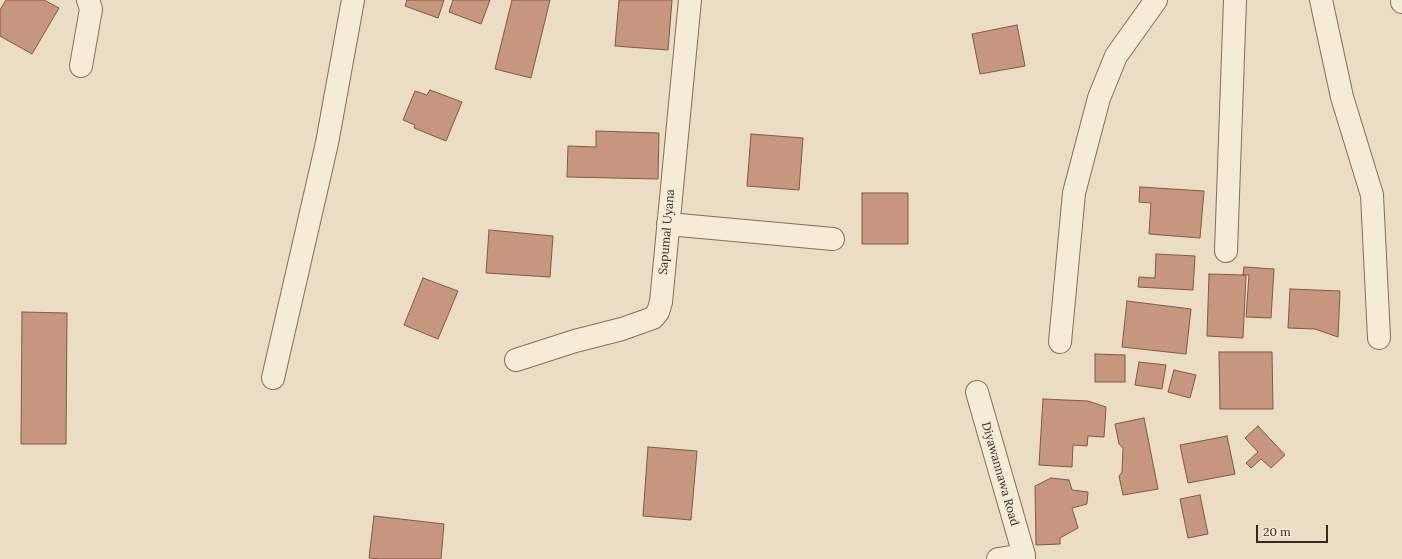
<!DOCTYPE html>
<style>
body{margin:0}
#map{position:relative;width:1402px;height:559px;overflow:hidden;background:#eadcc5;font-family:Lora,serif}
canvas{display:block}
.scale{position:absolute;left:1256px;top:525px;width:72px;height:18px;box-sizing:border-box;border:2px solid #35281f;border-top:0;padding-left:5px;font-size:12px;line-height:14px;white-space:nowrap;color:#35281f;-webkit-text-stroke:3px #f2e7d4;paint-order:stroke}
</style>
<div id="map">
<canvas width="1402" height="559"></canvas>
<div class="scale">20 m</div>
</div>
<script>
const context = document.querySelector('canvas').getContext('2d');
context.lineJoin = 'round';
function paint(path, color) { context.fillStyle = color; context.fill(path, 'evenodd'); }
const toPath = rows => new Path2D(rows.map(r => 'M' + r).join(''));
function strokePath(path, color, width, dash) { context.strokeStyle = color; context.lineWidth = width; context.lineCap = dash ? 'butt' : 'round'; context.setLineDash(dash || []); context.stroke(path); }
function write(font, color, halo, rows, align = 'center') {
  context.font = font + ' Lora,serif'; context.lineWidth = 3; context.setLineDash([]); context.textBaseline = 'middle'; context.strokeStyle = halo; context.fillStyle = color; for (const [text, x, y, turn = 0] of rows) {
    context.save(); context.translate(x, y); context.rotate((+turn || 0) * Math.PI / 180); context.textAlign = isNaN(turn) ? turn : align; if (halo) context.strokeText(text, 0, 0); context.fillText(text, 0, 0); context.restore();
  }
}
const building = toPath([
 [6,0,44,0,59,8,32,54,0,36,0,10,6,0],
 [407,0,444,0,438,18,405,6,407,0],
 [453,0,490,0,481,24,449,12,453,0],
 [512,0,550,0,531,78,495,69,512,0],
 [619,0,672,0,668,50,615,46,619,0],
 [1017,25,1025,66,980,74,972,34,1017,25],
 [430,90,462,102,446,141,414,128,415,125,403,120,415,91,427,95,430,90],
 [596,131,659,133,658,179,567,177,568,146,596,147,596,131],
 [751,134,803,138,799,190,747,186,751,134],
 [1140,187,1204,191,1200,238,1149,234,1151,203,1139,202,1140,187],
 [862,193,908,193,908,244,862,244,862,193],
 [489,230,553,236,550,277,486,273,489,230],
 [1156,254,1195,256,1193,290,1138,287,1139,277,1155,278,1156,254],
 [1244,267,1274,269,1271,318,1246,317,1249,275,1243,275,1244,267],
 [1209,274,1243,275,1246,276,1243,338,1207,336,1209,274],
 [423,278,458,291,438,339,404,325,423,278],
 [1290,289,1340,291,1338,337,1315,329,1288,328,1290,289],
 [1127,301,1191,309,1186,354,1122,347,1127,301],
 [22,312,67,313,66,444,21,444,22,312],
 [1219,352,1272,352,1273,409,1220,409,1219,352],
 [1095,354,1125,355,1125,382,1095,382,1095,354],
 [1139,362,1166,365,1162,389,1135,385,1139,362],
 [1174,370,1196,375,1190,398,1168,392,1174,370],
 [1043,399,1088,401,1106,407,1104,437,1088,436,1087,446,1073,445,1072,467,1039,465,1043,399],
 [1144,418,1158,489,1123,495,1119,476,1122,472,1123,448,1119,444,1115,424,1144,418],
 [1258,426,1285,455,1271,468,1261,459,1251,468,1246,463,1258,452,1245,438,1258,426],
 [1227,436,1235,474,1188,483,1180,445,1227,436],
 [648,447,697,451,691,520,643,516,648,447],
 [1051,478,1069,480,1072,490,1088,492,1087,504,1072,508,1078,528,1060,538,1060,544,1036,545,1035,486,1051,478],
 [1200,495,1208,534,1188,538,1180,499,1200,495],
 [374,516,444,524,441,559,381,559,369,558,374,516]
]);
paint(building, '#c6967e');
strokePath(building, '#815844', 1);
const street = toPath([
 [1321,0,1342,97,1372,195,1379,338],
 [1402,0,1402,2],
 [81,66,91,9,88,0],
 [668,224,833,239],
 [1226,251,1235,0],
 [1060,342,1074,193,1099,98,1116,56,1156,0],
 [516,360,575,341,622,329,653,318,658,312,661,302,690,0],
 [273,378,327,143,353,0],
 [977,392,1024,555],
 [998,559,1024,555,1024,559]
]);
strokePath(street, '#846e5c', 24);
strokePath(street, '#f6ebd7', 22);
write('12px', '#35281f', '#f2e7d4', [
 ["Sapumal Uyana",667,232,-85],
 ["Diyawannawa Road",1000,474,74]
]);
</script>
